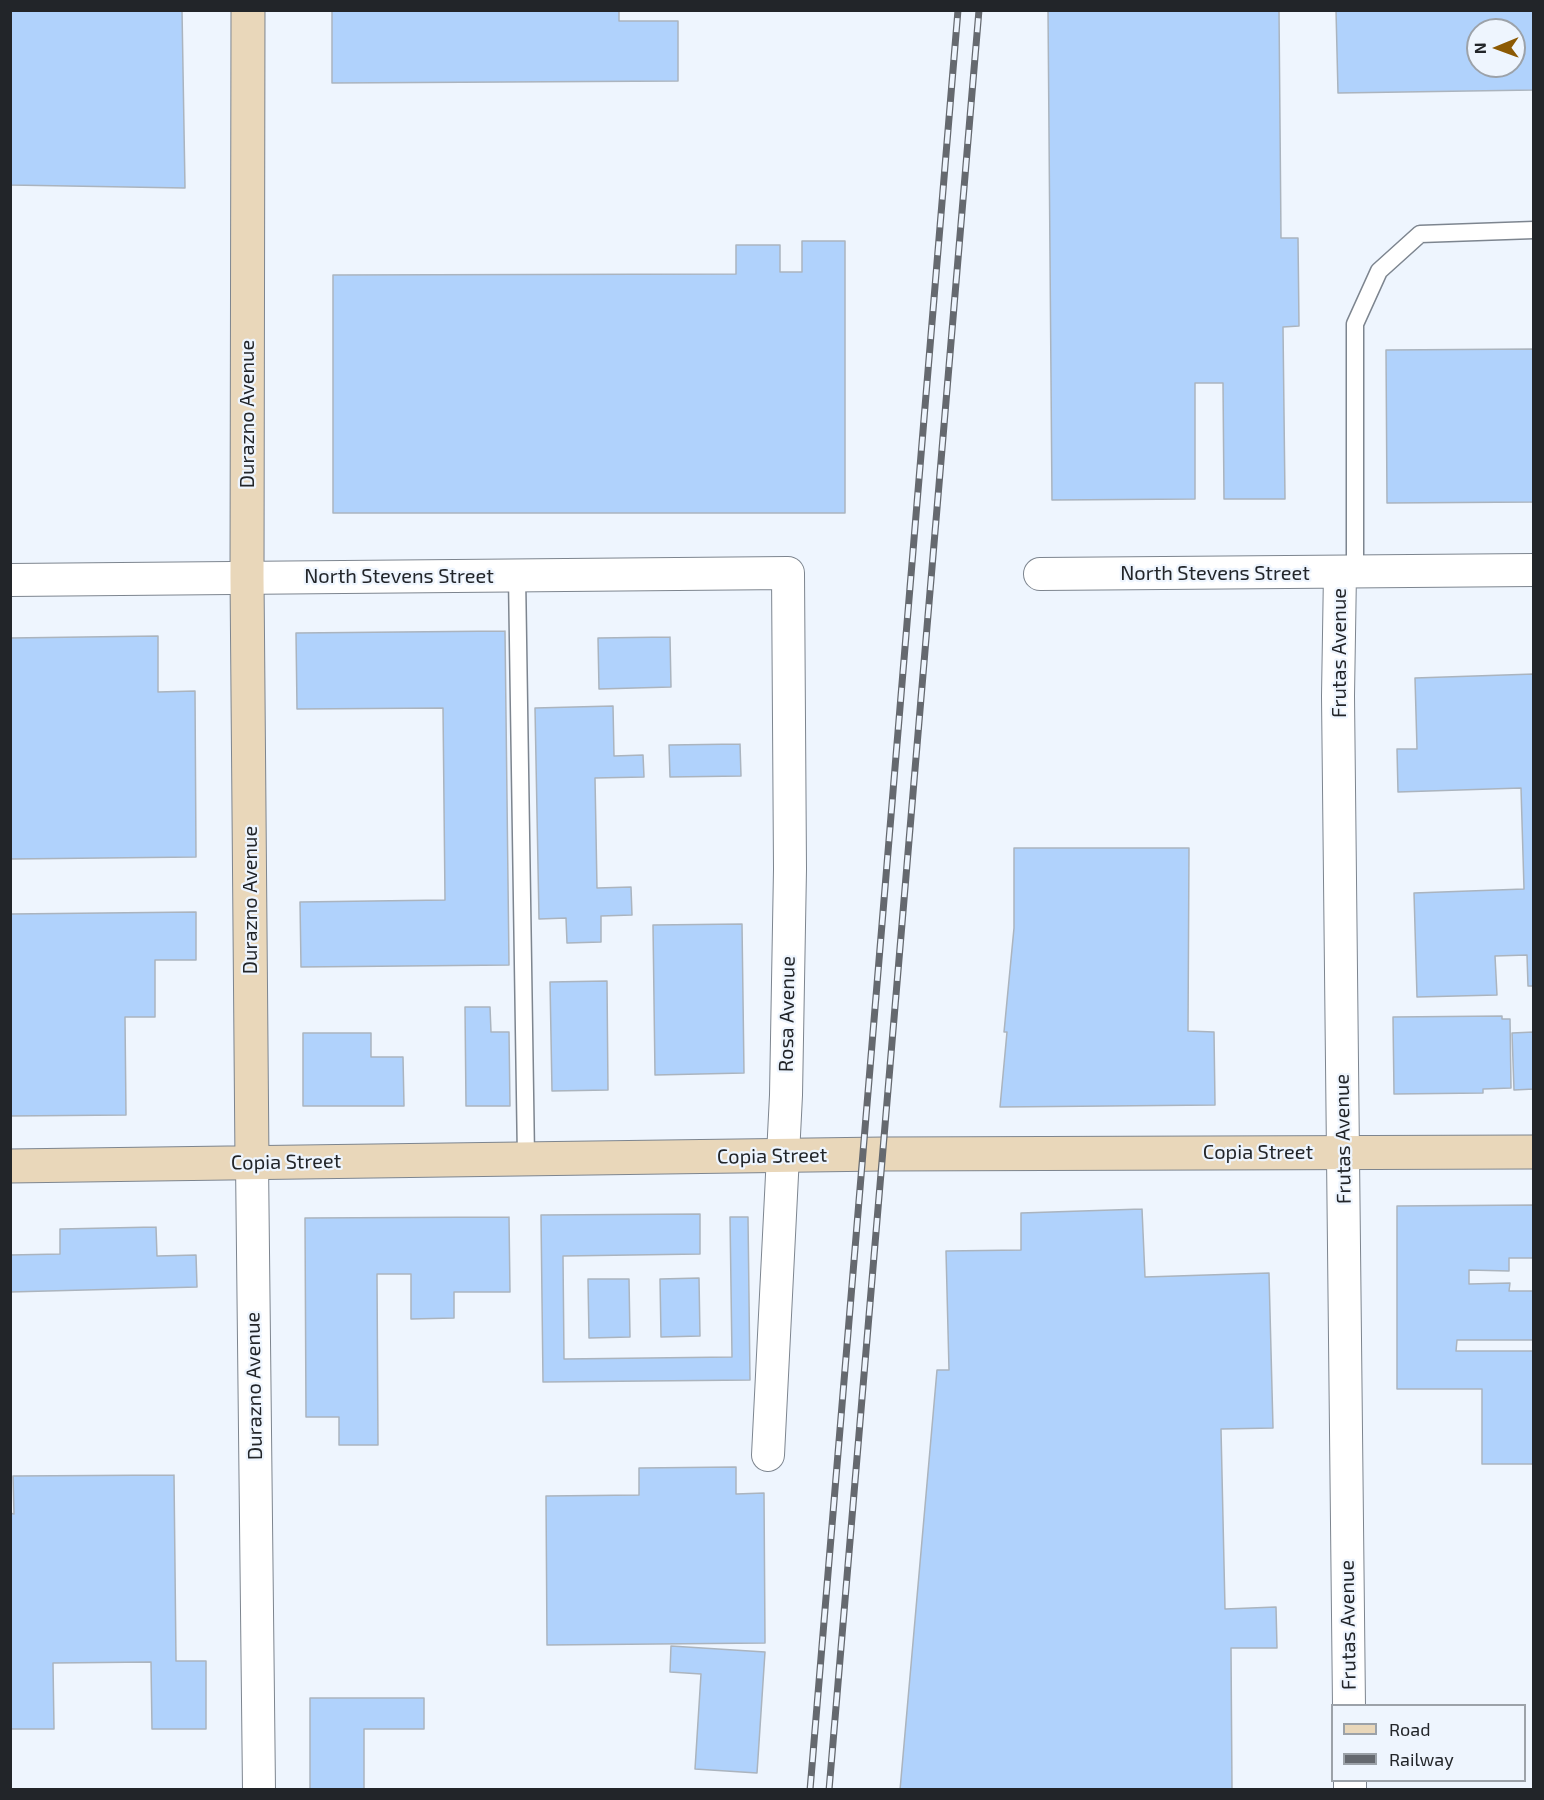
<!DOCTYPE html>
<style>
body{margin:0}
#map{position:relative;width:1544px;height:1800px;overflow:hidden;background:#eef5fe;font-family:"Exo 2",sans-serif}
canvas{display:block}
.frame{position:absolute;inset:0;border:12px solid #222529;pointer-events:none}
.legend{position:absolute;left:1331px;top:1704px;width:195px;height:78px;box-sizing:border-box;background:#eef5fe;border:2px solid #9ca2a9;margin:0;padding:8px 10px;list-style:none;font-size:18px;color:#222529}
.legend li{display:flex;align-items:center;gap:12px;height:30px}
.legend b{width:30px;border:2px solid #9ca2a9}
.north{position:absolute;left:1466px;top:18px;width:60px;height:60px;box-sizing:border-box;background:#eef5fe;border:2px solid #9ca2a9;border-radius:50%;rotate:269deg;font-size:16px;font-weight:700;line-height:24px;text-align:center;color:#222529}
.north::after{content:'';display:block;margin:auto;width:21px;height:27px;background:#8c5a04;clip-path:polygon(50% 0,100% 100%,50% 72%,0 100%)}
</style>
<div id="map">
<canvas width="1544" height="1800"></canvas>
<div class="frame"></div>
<ul class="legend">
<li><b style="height:8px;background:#e9d7ba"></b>Road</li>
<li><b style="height:8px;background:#65696f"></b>Railway</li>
</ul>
<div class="north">N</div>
</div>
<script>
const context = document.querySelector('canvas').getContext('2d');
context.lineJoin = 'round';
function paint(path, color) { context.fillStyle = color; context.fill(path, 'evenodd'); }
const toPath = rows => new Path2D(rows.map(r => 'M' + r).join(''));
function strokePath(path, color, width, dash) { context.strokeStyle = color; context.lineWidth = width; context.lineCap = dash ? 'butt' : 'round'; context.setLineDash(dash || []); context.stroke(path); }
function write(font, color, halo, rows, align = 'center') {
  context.font = font + ' "Exo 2",sans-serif'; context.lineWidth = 4.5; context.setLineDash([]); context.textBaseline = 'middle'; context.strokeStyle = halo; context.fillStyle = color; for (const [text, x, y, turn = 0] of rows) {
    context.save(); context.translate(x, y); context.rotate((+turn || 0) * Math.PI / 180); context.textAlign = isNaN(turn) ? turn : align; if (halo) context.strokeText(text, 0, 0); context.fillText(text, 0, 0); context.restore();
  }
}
const building = toPath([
 [10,10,182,10,185,188,10,185,10,10],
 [332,10,619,10,619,21,678,21,678,81,332,83,332,10],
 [1048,10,1279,10,1281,238,1298,238,1299,326,1283,327,1285,499,1224,499,1223,383,1195,383,1195,499,1052,500,1048,10],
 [1336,10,1534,10,1534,90,1338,93,1336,10],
 [1478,30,1514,30,1514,66,1478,66,1478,30],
 [802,241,845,241,845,513,333,513,333,275,736,274,736,245,780,245,780,272,802,272,802,241],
 [1534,349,1534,502,1387,503,1386,350,1534,349],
 [505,631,509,965,301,967,300,902,445,900,443,708,297,709,296,633,505,631],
 [158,636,158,692,195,691,196,857,10,859,10,638,158,636],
 [670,637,671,687,599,689,598,638,670,637],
 [1534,674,1534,986,1528,986,1527,955,1495,956,1497,995,1417,997,1414,893,1524,889,1521,788,1398,792,1397,749,1417,749,1415,678,1534,674],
 [613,706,614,756,643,755,644,777,595,778,597,888,631,887,632,915,601,916,601,942,567,943,566,918,539,919,535,708,613,706],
 [740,744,741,776,670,777,669,745,740,744],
 [1014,848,1189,848,1188,1031,1214,1032,1215,1105,1000,1107,1007,1032,1004,1032,1014,928,1014,848],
 [196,912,196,960,155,960,155,1017,125,1017,126,1115,10,1116,10,914,196,912],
 [742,924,744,1073,655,1075,653,925,742,924],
 [607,981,608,1090,552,1091,550,982,607,981],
 [465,1007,490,1007,491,1032,509,1032,510,1106,466,1106,465,1007],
 [1502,1016,1502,1019,1510,1019,1511,1088,1483,1089,1483,1093,1394,1094,1393,1017,1502,1016],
 [1534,1032,1534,1089,1514,1090,1512,1033,1534,1032],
 [303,1033,371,1033,371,1057,403,1057,404,1106,303,1106,303,1033],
 [1534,1205,1534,1258,1509,1258,1509,1271,1469,1270,1469,1284,1510,1283,1509,1291,1534,1291,1534,1340,1457,1340,1456,1351,1534,1351,1534,1464,1482,1464,1482,1389,1397,1389,1397,1206,1534,1205],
 [1142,1209,1145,1277,1269,1273,1273,1428,1221,1429,1225,1609,1276,1607,1277,1648,1231,1648,1232,1790,900,1790,937,1370,949,1370,946,1251,1021,1250,1021,1213,1142,1209],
 [700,1214,700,1254,563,1256,564,1359,732,1357,730,1217,748,1217,750,1380,543,1382,541,1215,700,1214],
 [509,1217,510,1292,454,1292,454,1318,411,1319,411,1274,377,1274,378,1445,339,1445,339,1417,306,1417,305,1218,509,1217],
 [156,1227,157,1256,196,1255,197,1287,10,1292,10,1255,60,1254,60,1229,156,1227],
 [699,1278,700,1336,661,1337,660,1279,699,1278],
 [588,1279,629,1279,630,1337,589,1338,588,1279],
 [736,1467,736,1494,764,1493,765,1643,547,1645,546,1496,639,1495,639,1468,736,1467],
 [174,1475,176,1661,206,1661,206,1729,152,1729,151,1662,53,1663,54,1729,10,1729,10,1513,14,1514,13,1476,174,1475],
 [671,1646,765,1652,757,1773,695,1769,701,1674,670,1672,671,1646],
 [310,1698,424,1698,424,1729,364,1729,364,1790,310,1790,310,1698]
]);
paint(building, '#b0d2fc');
strokePath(building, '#abb4be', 1.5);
const lane = toPath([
 [1355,572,1355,324,1379,271,1420,234,1534,230],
 [517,575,526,1158]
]);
const street = toPath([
 [1340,572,1338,696,1349,1706],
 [1040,574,1534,570],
 [10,580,788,573,790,869,786,1095,768,1455],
 [252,1162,259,1790],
 [1350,1780,1350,1790]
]);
const secondary = toPath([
 [248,10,247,577,252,1162],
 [10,1166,883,1154,1534,1152]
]);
strokePath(lane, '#7d858f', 19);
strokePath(street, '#7d858f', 34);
strokePath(secondary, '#7d858f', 35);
strokePath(lane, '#fff', 16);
strokePath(street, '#fff', 32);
strokePath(secondary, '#e9d7ba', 33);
const rail = toPath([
 [810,1790,958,10],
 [829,1790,979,10]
]);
strokePath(rail, '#65696f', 7);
strokePath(rail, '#eef5fe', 4.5, [14]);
write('20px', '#222529', '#eef5fe', [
 ["Durazno Avenue",247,414,-90],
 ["North Stevens Street",1215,573],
 ["North Stevens Street",399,576],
 ["Frutas Avenue",1339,653,-90],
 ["Durazno Avenue",250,900,-90],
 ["Rosa Avenue",787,1014,-89],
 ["Frutas Avenue",1343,1139,-91],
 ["Copia Street",1258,1152],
 ["Copia Street",772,1156,-1],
 ["Copia Street",286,1162,-1],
 ["Durazno Avenue",254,1386,-91],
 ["Frutas Avenue",1348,1625,-91]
]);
</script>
